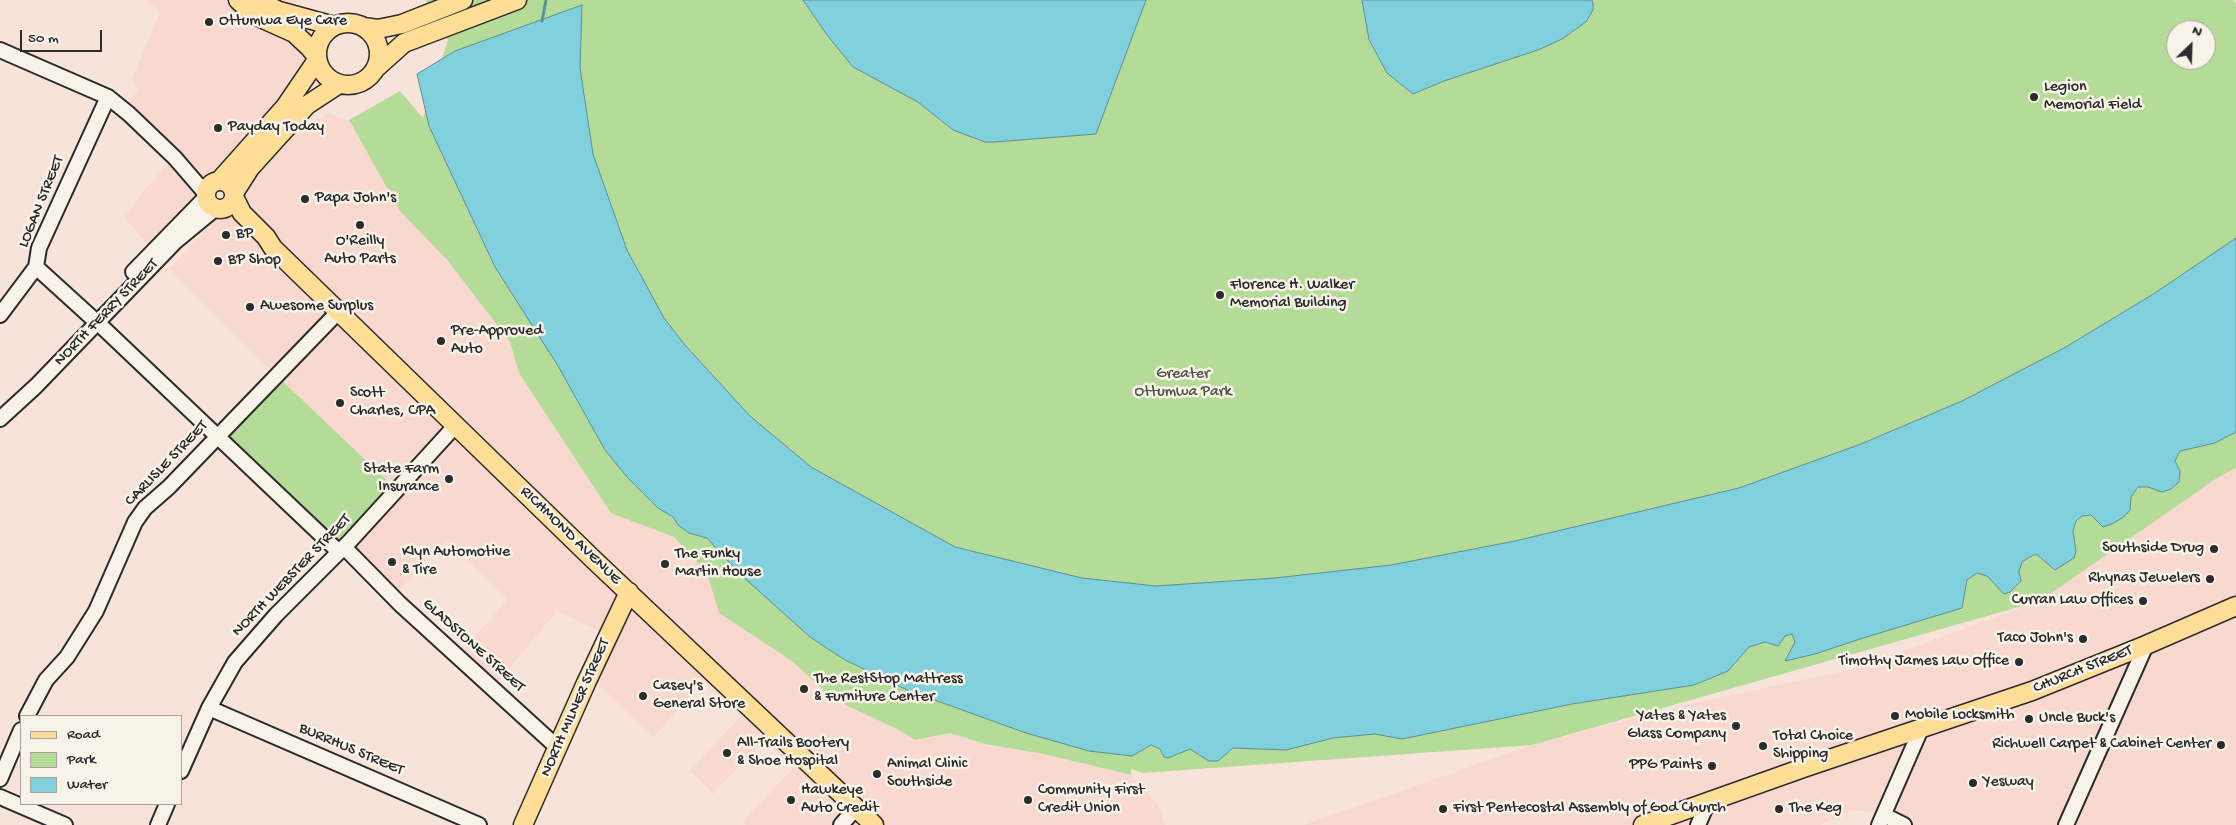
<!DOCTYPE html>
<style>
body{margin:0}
#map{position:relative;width:2236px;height:825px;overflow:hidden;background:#f8e3da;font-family:"Gochi Hand",sans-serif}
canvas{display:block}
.legend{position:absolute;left:20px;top:715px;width:162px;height:90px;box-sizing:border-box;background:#f7f3e8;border:1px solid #a5a39c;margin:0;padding:6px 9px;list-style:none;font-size:15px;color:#2b2b2b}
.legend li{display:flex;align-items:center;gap:10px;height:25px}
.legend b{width:25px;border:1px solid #a5a39c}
.north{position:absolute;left:2166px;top:20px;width:50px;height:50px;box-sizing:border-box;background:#f7f3e8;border:1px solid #a5a39c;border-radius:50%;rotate:24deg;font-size:14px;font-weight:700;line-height:20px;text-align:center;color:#2b2b2b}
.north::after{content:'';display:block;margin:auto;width:18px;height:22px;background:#2b2b2b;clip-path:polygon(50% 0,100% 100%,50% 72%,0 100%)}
.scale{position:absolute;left:20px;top:30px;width:82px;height:22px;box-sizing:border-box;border:2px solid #2b2b2b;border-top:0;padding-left:6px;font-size:15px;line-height:18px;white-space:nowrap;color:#2b2b2b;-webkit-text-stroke:4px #f7f3e8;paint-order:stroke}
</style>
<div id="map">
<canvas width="2236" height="825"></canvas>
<ul class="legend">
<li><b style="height:6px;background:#fedd96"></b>Road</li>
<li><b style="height:14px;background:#b4dc98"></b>Park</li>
<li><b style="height:14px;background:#80d0dd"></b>Water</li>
</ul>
<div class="north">N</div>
<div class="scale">50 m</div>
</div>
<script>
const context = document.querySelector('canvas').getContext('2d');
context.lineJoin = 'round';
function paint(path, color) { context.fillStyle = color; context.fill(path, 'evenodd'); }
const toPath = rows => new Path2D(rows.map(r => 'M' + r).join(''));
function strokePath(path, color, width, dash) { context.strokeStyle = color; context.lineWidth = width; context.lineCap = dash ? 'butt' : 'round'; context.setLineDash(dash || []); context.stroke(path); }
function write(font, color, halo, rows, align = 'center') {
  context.font = font + ' "Gochi Hand",sans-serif'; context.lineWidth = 5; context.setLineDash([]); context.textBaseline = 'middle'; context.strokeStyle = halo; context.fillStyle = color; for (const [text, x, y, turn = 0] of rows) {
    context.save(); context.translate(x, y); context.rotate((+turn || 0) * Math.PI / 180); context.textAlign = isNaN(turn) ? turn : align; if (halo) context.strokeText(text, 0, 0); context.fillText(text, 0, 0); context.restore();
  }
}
paint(toPath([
 [147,0,296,0,304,54,296,88,150,246,124,218,144,190,175,157,122,108,139,90,131,80,160,13],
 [328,113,349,120,400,211,448,261,510,342,519,373,611,512,674,537,707,573,719,613,792,661,833,699,899,730,915,740,950,733,985,744,1044,754,1131,775,1158,804,1165,825,746,825,743,822,794,767,764,739,713,794,690,771,741,716,703,680,654,737,597,683,616,639,557,611,493,688,458,656,508,599,447,540,393,597,344,547,392,485,276,375,170,269,297,131],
 [2236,468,2236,825,1904,825,1884,815,1866,811,1849,811,1820,825,1304,825,1532,745,1693,703,1854,669,2040,601,2217,477]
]), '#f9d8d0');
paint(toPath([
 [426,0,2234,0,2236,4,2236,468,2217,478,2040,601,1532,745,1143,773,1131,769,1131,775,1044,754,985,744,950,733,915,740,899,730,833,699,792,661,719,613,707,573,674,537,611,513,519,373,510,342,448,261,400,211,349,120,400,91,423,118,448,40],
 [2176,30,2206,30,2206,60,2176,60],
 [740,572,863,670,810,637],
 [276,375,392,485,344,547,217,437]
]), '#b4dc98');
const water = toPath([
 [803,0,1146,0,1096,134,995,142,985,142,953,130,918,102,853,67,827,35,803,0],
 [1362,0,1592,0,1593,4,1593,10,1586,22,1562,39,1538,50,1444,81,1413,94,1387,73,1369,40,1362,0],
 [582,5,580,68,593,154,627,250,664,318,684,344,750,416,811,467,955,547,1082,578,1156,586,1275,578,1391,565,1515,541,1739,488,1861,444,1962,401,2064,348,2155,293,2236,238,2236,432,2215,443,2180,451,2175,461,2180,471,2179,482,2171,489,2162,492,2148,487,2138,487,2131,497,2130,510,2125,516,2112,524,2103,527,2091,515,2082,516,2076,521,2073,531,2076,551,2074,558,2055,570,2036,554,2028,558,2022,562,2019,571,2021,581,2010,592,2004,594,1987,576,1977,573,1967,580,1962,608,1860,639,1815,654,1785,661,1795,642,1792,634,1785,636,1778,646,1765,642,1749,647,1728,671,1694,685,1572,704,1402,739,1375,734,1333,738,1286,750,1233,748,1218,761,1209,761,1190,749,1168,758,1164,757,1160,749,1151,745,1132,756,1089,751,1026,733,907,690,845,660,810,637,740,574,707,538,689,533,678,525,673,517,658,508,627,477,605,450,558,366,495,267,429,126,417,74,455,51,582,5]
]);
paint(water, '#80d0dd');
strokePath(water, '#5e8e96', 1);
strokePath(toPath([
 [542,21,546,0]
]), '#5e8e96', 3);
const minor = toPath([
 [0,50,108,97,129,114,175,158,206,194],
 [36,267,91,317],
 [133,272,206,197],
 [0,315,36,267,39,248,108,97],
 [97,322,338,551],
 [0,419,36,386,176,241,216,208],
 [344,547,400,604,558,748],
 [209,708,479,825],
 [27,716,46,680,67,657,96,611,135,522,145,508,169,487,338,312],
 [181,771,209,708,235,662,276,615,350,541,456,425],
 [0,779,21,730],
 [0,797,65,825],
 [1884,815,1904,825],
 [158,825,167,804],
 [841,825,856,808],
 [1698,825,1708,802],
 [1879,825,1921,729],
 [2066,825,2146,645]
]);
const major = toPath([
 [238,0,254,15,294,33,309,47,317,57],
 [256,0,279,11,334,26],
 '317 54a31 31 0 1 1 62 0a31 31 0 1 1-62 0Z',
 [363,27,378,29,402,24,463,0],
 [375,69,404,43,517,0],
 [220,180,285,107,317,60],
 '206 195a14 14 0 1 1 28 0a14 14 0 1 1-28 0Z',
 [234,193,250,168,307,105,339,84],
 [234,197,242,213,266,237,273,248,594,560,874,825],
 [523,825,586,683,629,592],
 [1643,825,1806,767,2032,691,2146,645,2236,606]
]);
strokePath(minor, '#2b2b2b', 18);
strokePath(major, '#2b2b2b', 21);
strokePath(minor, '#f7f3e8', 14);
strokePath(major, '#fedd96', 18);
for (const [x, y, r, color] of [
 [209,22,5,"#2b2b2b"],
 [2034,97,5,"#2b2b2b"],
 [218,128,5,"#2b2b2b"],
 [305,199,5,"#2b2b2b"],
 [360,225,5,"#2b2b2b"],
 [226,235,5,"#2b2b2b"],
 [218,261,5,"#2b2b2b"],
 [1220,295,5,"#2b2b2b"],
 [250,307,5,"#2b2b2b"],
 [441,341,5,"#2b2b2b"],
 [340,403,5,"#2b2b2b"],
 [449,479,5,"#2b2b2b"],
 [2214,549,5,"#2b2b2b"],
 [392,562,5,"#2b2b2b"],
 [665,564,5,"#2b2b2b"],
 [2210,579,5,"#2b2b2b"],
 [2143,601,5,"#2b2b2b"],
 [2083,639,5,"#2b2b2b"],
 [2019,662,5,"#2b2b2b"],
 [804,689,5,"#2b2b2b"],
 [643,696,5,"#2b2b2b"],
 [1895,716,5,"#2b2b2b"],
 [2029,719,5,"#2b2b2b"],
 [1736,726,5,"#2b2b2b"],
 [2221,745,5,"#2b2b2b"],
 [1763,746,5,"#2b2b2b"],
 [727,753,5,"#2b2b2b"],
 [1712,766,5,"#2b2b2b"],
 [877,774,5,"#2b2b2b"],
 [1973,783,5,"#2b2b2b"],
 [791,800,5,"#2b2b2b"],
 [1028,800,5,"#2b2b2b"],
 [1443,809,5,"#2b2b2b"],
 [1779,809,5,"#2b2b2b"]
]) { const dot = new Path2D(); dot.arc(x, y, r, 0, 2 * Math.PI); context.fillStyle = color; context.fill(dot); strokePath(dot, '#f7f3e8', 2); }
write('16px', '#2b2b2b', '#f7f3e8', [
 ["Ottumwa Eye Care",219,22],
 ["Legion",2044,88],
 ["Memorial Field",2044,106],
 ["Payday Today",228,128],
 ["Papa John's",315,199],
 ["BP",236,235],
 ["O'Reilly",360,242,"center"],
 ["Auto Parts",360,260,"center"],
 ["BP Shop",228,261],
 ["Florence H. Walker",1230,286],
 ["Memorial Building",1230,304],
 ["Awesome Surplus",260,307],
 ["Pre-Approved",451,332],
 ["Auto",451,350],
 ["Scott",350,394],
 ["Charles, CPA",350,412],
 ["State Farm",439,470,"right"],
 ["Insurance",439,488,"right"],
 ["Southside Drug",2204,549,"right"],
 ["Klyn Automotive",402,553],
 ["& Tire",402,571],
 ["The Funky",675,555],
 ["Martin House",675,573],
 ["Rhynas Jewelers",2200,579,"right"],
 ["Curran Law Offices",2133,601,"right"],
 ["Taco John's",2073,639,"right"],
 ["Timothy James Law Office",2009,662,"right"],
 ["The RestStop Mattress",814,680],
 ["& Furniture Center",814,698],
 ["Casey's",653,687],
 ["General Store",653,705],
 ["Mobile Locksmith",1905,716],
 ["Yates & Yates",1726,717,"right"],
 ["Glass Company",1726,735,"right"],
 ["Uncle Buck's",2039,719],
 ["Total Choice",1773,737],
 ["Shipping",1773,755],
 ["All-Trails Bootery",737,744],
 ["& Shoe Hospital",737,762],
 ["Richwell Carpet & Cabinet Center",2211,745,"right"],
 ["Animal Clinic",887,765],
 ["Southside",887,783],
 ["PPG Paints",1702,766,"right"],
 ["Yesway",1983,783],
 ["Hawkeye",801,791],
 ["Auto Credit",801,809],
 ["Community First",1038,791],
 ["Credit Union",1038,809],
 ["First Pentecostal Assembly of God Church",1453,809],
 ["The Keg",1789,809]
], 'left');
write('16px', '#2b2b2b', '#f7f3e8', [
 ["LOGAN STREET",42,202,-68],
 ["NORTH FERRY STREET",107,313,-46],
 ["CARLISLE STREET",167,464,-46],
 ["RICHMOND AVENUE",570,536,44],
 ["NORTH WEBSTER STREET",292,576,-46],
 ["GLADSTONE STREET",473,646,42],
 ["CHURCH STREET",2083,670,-22],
 ["NORTH MILNER STREET",576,708,-66],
 ["BURRHUS STREET",351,750,23]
]);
write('16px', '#4d5746', '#f7f3e8', [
 ["Greater",1183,375],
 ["Ottumwa Park",1183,393]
]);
</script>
